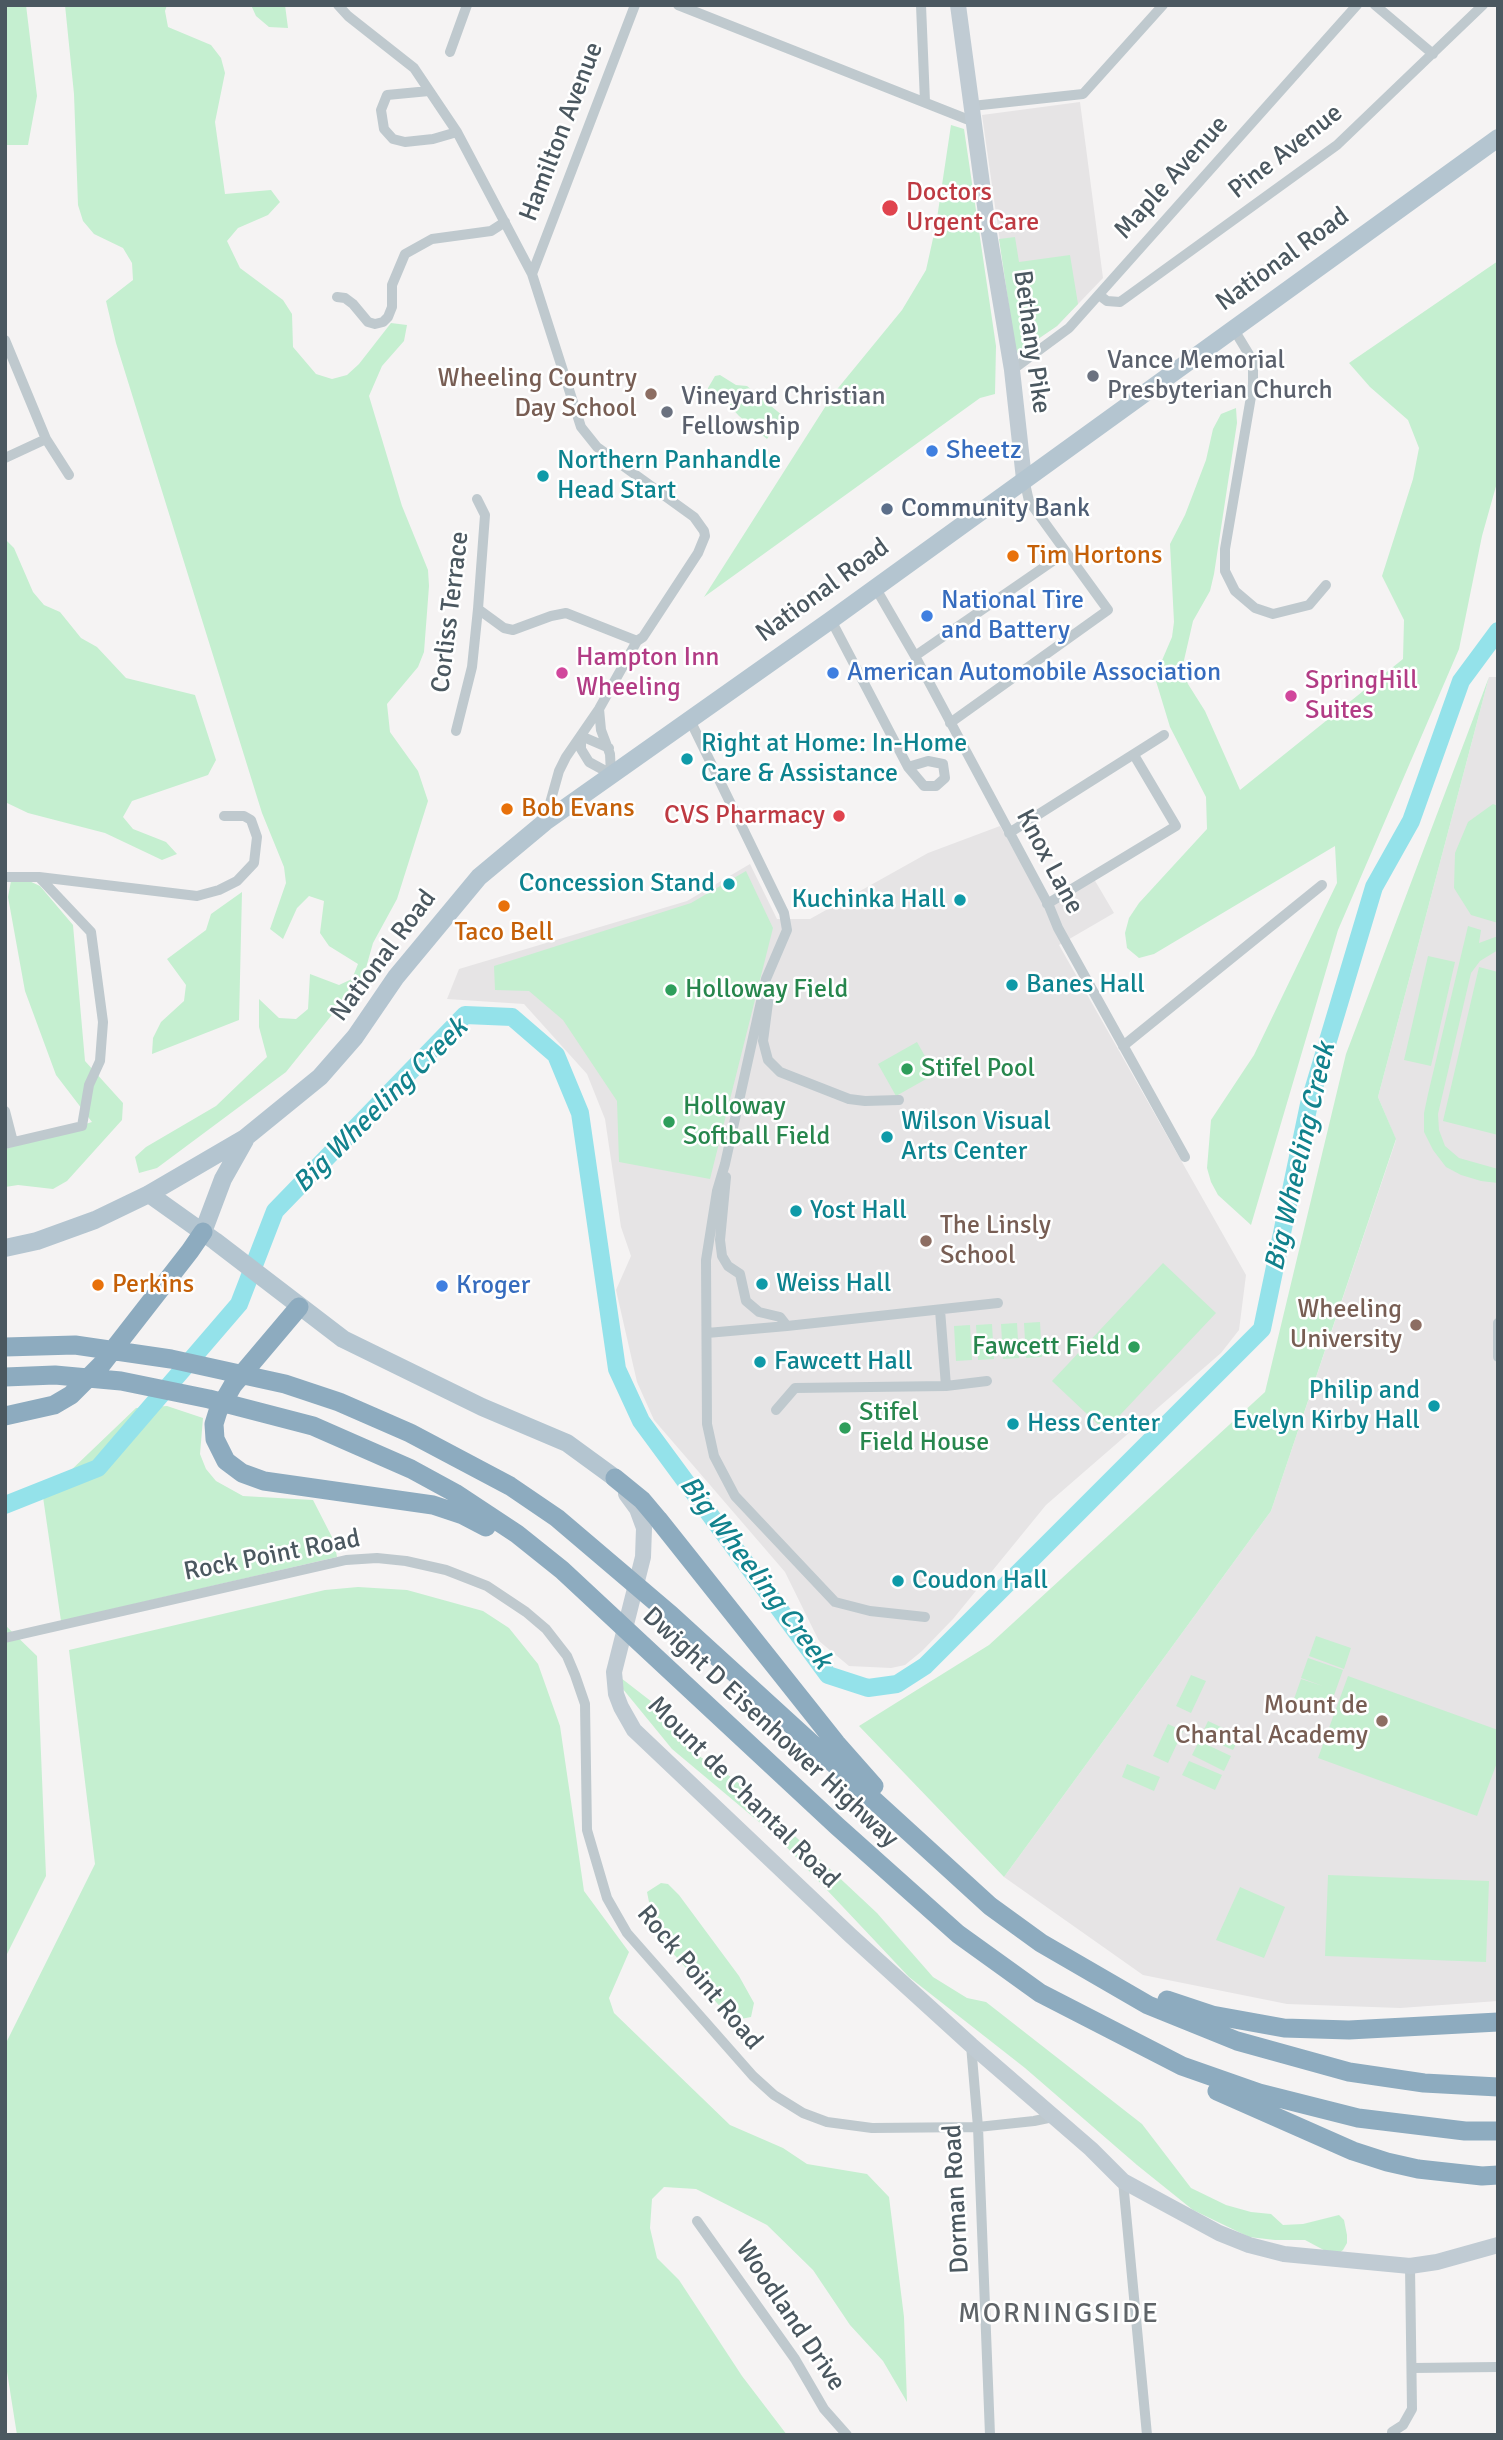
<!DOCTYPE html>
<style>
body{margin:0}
#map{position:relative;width:1503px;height:2440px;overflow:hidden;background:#f5f3f3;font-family:Signika,sans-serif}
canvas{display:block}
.frame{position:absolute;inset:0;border:7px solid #4b5860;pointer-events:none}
</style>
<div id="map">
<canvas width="1503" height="2440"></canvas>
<div class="frame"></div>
</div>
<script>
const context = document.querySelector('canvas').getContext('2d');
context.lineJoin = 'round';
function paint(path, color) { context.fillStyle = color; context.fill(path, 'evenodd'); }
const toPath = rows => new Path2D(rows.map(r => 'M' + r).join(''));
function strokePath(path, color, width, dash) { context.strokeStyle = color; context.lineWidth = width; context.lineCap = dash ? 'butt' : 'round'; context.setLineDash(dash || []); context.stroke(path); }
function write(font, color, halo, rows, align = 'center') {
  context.font = font + ' Signika,sans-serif'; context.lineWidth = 5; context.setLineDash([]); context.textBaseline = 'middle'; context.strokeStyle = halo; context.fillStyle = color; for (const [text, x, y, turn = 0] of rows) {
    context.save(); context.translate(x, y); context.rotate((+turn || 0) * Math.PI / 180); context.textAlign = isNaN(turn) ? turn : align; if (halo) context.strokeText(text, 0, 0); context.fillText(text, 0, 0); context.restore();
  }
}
paint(toPath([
 [1080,102,1103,278,1057,326,1016,354,982,115],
 [1489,677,1498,677,1498,2001,1400,2008,1287,2004,1143,1975,1004,1877,1271,1511,1396,1140,1378,1097],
 [1000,826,1046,906,1094,879,1114,913,1059,945,1246,1275,1239,1330,1221,1353,1046,1505,953,1619,922,1651,905,1665,891,1668,849,1666,819,1641,785,1572,654,1420,637,1382,616,1290,631,1256,621,1227,605,1119,587,1074,524,1004,447,999,459,969,687,901,750,864,777,919,810,919,928,853]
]), '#e6e4e5');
paint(toPath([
 [5,5,26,5,37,96,28,145,5,145],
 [65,5,167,5,165,11,168,27,211,45,221,58,225,73,215,122,225,194,271,190,280,202,268,215,238,228,227,241,240,268,283,300,292,314,293,347,316,374,332,379,347,375,359,364,391,323,407,325,404,341,382,366,369,396,402,506,428,570,429,586,424,652,418,667,387,704,390,732,418,771,428,801,397,899,373,943,364,975,286,1072,157,1168,139,1173,135,1157,146,1147,216,1106,267,1057,259,1027,259,999,279,1018,296,1019,308,1009,310,974,339,985,352,979,358,964,329,946,320,933,324,901,309,896,297,908,283,939,270,929,286,883,284,867,262,813,116,343,106,301,133,280,132,263,123,248,94,234,83,221,78,205,74,94],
 [251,5,285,5,288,28,269,27,256,16],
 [951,125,964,129,996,346,995,394,980,398,704,597,834,393,902,310,926,270,936,225],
 [1015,237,1019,262,1070,255,1078,304,1057,326,1016,354,999,239],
 [1498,261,1498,479,1482,536,1459,649,1338,930,1251,1225,1218,1195,1211,1182,1207,1168,1211,1120,1254,1055,1337,883,1335,846,1154,954,1139,958,1127,948,1125,933,1129,918,1139,903,1207,829,1206,797,1170,727,1156,681,1160,665,1172,637,1174,622,1170,544,1185,515,1206,460,1213,429,1221,414,1236,408,1237,423,1214,574,1210,591,1193,621,1182,669,1188,684,1205,711,1240,790,1403,659,1404,620,1382,576,1413,479,1419,448,1408,420,1370,387,1349,363],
 [720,375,736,385,747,386,783,416,767,439,739,416,727,403,725,392,708,393,708,388,715,376],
 [5,539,14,548,33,592,44,605,60,612,81,638,97,647,126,678,195,695,216,760,208,775,132,801,123,817,133,829,166,842,177,854,162,860,105,833,28,813,5,802],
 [1489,677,1378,1097,1396,1139,1271,1511,1004,1877,859,1726,989,1645,1265,1392,1346,1054],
 [1493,804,1498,806,1498,923,1471,915,1454,888,1455,853,1468,822],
 [746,871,773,928,710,1179,619,1162,617,1101,563,1020,529,991,495,990,494,966,691,903],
 [27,880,40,886,73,925,85,1061,123,1103,122,1120,67,1181,53,1189,18,1185,5,1187,5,1149,92,1122,56,1075,25,991,8,897,11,881],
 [242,892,239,1020,152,1054,153,1038,161,1022,184,1001,186,985,167,959,206,930,211,914],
 [1468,926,1481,930,1479,943,1498,936,1498,950,1480,961,1471,973,1438,1114,1439,1130,1445,1146,1459,1158,1498,1169,1498,1183,1481,1181,1461,1175,1446,1167,1433,1150,1424,1132,1424,1113,1428,1094],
 [1428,956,1455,962,1431,1066,1404,1060],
 [1479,967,1498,972,1498,1135,1443,1121],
 [917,1042,935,1074,896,1096,878,1064],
 [1163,1263,1216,1313,1105,1431,1052,1381],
 [1040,1322,1042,1357,1026,1358,1024,1323],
 [1017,1323,1019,1358,1003,1359,1001,1324],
 [992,1324,994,1359,978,1360,976,1325],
 [970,1325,972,1360,956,1361,954,1326],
 [167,1406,203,1418,200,1454,206,1469,216,1481,243,1496,313,1500,334,1541,337,1557,61,1621,43,1497,136,1408],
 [358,1587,407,1590,483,1611,509,1628,538,1664,560,1726,584,1891,629,1952,609,1998,614,2013,730,2125,783,2148,807,2164,867,2174,889,2197,904,2317,907,2402,883,2361,850,2325,813,2270,767,2225,696,2189,664,2187,652,2199,650,2228,657,2258,679,2280,742,2376,787,2435,17,2435,5,2359,5,2045,95,1864,69,1650,325,1590],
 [5,1625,37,1656,46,1876,5,1958],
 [1316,1636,1351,1648,1344,1669,1309,1656],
 [1308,1658,1343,1670,1328,1712,1294,1699,1301,1679,1323,1686,1301,1678],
 [1191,1675,1206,1681,1191,1713,1176,1706],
 [1348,1676,1498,1730,1498,1760,1477,1816,1318,1758],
 [621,1678,652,1702,696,1754,734,1779,877,1913,933,1977,967,1998,986,2002,1142,2124,1191,2188,1226,2205,1251,2212,1271,2214,1283,2225,1303,2224,1339,2215,1344,2220,1347,2235,1347,2243,1343,2250,1335,2256,1305,2240,1275,2240,1249,2237,1193,2210,1137,2165,1025,2068,909,1977,777,1837,672,1749,618,1683],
 [1208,1721,1240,1736,1233,1750,1201,1736],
 [1168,1724,1183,1731,1168,1763,1153,1756],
 [1199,1741,1231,1756,1224,1771,1192,1755],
 [1189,1761,1222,1775,1215,1790,1182,1775],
 [1127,1764,1160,1777,1154,1791,1122,1777],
 [1328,1875,1489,1881,1486,1962,1325,1956],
 [661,1883,668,1884,679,1895,739,1976,754,2003,751,2017,736,2020,724,2011,663,1942,654,1927,647,1892],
 [1240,1887,1285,1907,1264,1958,1216,1940]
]), '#c5efd0');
strokePath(toPath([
 [5,1505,98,1468,239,1304,275,1211,465,1015,512,1017,556,1055,580,1113,617,1369,641,1421,828,1675,868,1688,897,1684,925,1666,1262,1329,1309,1104,1374,887,1411,821,1461,681,1498,631]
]), '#94e2ea', 18);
strokePath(toPath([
 [338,5,348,16,414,68,457,132,532,274,581,427,597,447,694,517,704,531,705,536,698,553,643,637,637,641,599,709,566,757,559,771,545,821],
 [678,5,974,122],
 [921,5,925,102],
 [1375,5,1433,54],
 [450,52,467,5],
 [429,91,387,95,381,110,384,129,393,139,405,142,433,139,457,132],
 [972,106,1083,94,1163,5],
 [532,274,635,5],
 [1099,295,1107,301,1120,302,1337,145,1483,5],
 [337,297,345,298,353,304,368,322,375,324,383,322,388,317,392,307,392,285,405,254,432,239,491,231,505,222],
 [1233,328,1253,361,1253,385,1225,549,1225,571,1235,591,1255,608,1273,614,1309,605,1326,585],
 [5,340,46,439,69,475],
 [1012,370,1069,328,1357,5],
 [5,458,46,439],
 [875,587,915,656,1049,906,1058,928,1185,1157],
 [478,609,504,628,513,630,551,616,566,613,637,641],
 [831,620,908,767,924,786,936,786,945,778,943,764,928,761,908,767],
 [915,656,1066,552],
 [689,718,784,913,787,930,766,979,725,1164,717,1191,706,1260,707,1424,714,1456,735,1496,835,1602,870,1611,925,1617],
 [950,723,1108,610,1029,501,1024,479],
 [456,731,472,667,478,609,485,515,477,499],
 [581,736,609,748],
 [581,737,581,749,589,762,611,774,610,754,601,730,599,709],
 [1009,833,1164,735],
 [5,877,39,877,197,896,219,890,237,881,254,863,257,837,251,820,244,816,224,816],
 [1047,904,1176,826,1134,755],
 [769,995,763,1041,768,1060,780,1072,849,1099,865,1101,899,1100],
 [1123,1046,1322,885],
 [5,1111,13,1142],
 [5,1144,82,1126,89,1085,100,1061,103,1022,91,932,39,877],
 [726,1177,720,1240,722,1256,728,1266,740,1274,746,1301,759,1312,780,1317,787,1326],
 [940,1310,946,1386],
 [1498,1323,1498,1357],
 [707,1333,787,1326,998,1303],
 [776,1410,795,1388,946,1386,987,1381],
 [5,1638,346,1560,377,1558,406,1561,446,1570,487,1586,526,1612,546,1629,567,1656,575,1675,585,1704,587,1830,607,1898,627,1933,753,2076,774,2095,803,2113,827,2122,872,2128,978,2127,1034,2121,1053,2117],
 [971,2045,978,2127,990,2435],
 [1123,2181,1147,2435],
 [697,2221,795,2359,824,2409,847,2435],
 [1413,2368,1498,2367],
 [1392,2435,1392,2432,1403,2425,1412,2409,1410,2266]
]), '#bfc9ce', 10);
strokePath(toPath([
 [958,5,987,221,1012,370,1024,479],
 [626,1494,637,1509,644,1528,643,1557,614,1672,616,1694,621,1707,634,1730,850,1935,971,2045,1091,2149,1123,2181,1219,2233,1249,2245,1284,2254,1410,2266,1437,2262,1498,2245]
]), '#c0cbd3', 16);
strokePath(toPath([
 [149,1194,215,1241,343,1339,482,1407,567,1443,615,1478],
 [203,1232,223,1179,245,1140],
 [5,1248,37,1241,95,1220,149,1194,245,1138,320,1077,355,1037,396,977,479,877,545,822,831,620,1498,138]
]), '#b4c5d0', 18);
strokePath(toPath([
 [299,1307,233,1385,218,1411,214,1424,215,1439,226,1461,242,1473,264,1481,433,1505,463,1515,486,1527],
 [5,1347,75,1345,171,1359,285,1384,339,1402,410,1433,510,1486,557,1518,671,1615,990,1906,1041,1943,1148,2005,1237,2041,1349,2072,1424,2083,1498,2087],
 [5,1377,55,1375,121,1381,209,1399,313,1426,411,1469,455,1493,517,1534,562,1570,837,1826,958,1934,1040,1993,1182,2066,1259,2093,1358,2118,1465,2131,1498,2131],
 [5,1416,54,1405,71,1395,102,1364,190,1251,203,1232],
 [615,1478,642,1500,658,1519,836,1743,874,1786],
 [1167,2000,1212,2015,1284,2028,1349,2030,1498,2022],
 [1217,2091,1353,2151,1387,2162,1418,2169,1482,2176,1498,2175]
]), '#8dabbf', 19);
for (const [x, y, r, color] of [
 [890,208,9,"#e0444e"],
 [1093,376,7,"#6b7280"],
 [651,394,7,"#8d6e63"],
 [667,412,7,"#6b7280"],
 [932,451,7,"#3f7fe0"],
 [543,476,7,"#0f9aa8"],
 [887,509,7,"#5c6f8a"],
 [1013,556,7,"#e8710a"],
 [927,616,7,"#3f7fe0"],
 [562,673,7,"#d1479c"],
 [833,673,7,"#3f7fe0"],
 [1291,696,7,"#d1479c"],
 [687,759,7,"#0f9aa8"],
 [507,809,7,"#e8710a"],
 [839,816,7,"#e0444e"],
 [729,884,7,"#0f9aa8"],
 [960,900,7,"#0f9aa8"],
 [504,906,7,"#e8710a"],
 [1012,985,7,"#0f9aa8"],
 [671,990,7,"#2e9e5b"],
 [907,1069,7,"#2e9e5b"],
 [669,1122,7,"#2e9e5b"],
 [887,1137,7,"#0f9aa8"],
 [796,1211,7,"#0f9aa8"],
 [926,1241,7,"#8d6e63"],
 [762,1284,7,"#0f9aa8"],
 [98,1285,7,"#e8710a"],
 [442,1286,7,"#3f7fe0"],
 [1416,1325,7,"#8d6e63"],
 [1134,1347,7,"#2e9e5b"],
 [760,1362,7,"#0f9aa8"],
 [1434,1406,7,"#0f9aa8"],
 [1013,1424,7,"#0f9aa8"],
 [845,1428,7,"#2e9e5b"],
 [898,1581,7,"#0f9aa8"],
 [1382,1721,7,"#8d6e63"]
]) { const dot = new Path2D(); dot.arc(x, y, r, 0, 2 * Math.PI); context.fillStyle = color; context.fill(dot); strokePath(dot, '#fff', 2.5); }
write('26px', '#4b5860', '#fff', [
 ["Hamilton Avenue",562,132,-69],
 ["Pine Avenue",1286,152,-38],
 ["Maple Avenue",1172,178,-48],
 ["National Road",1283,260,-36],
 ["Bethany Pike",1031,342,82],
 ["National Road",823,591,-36],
 ["Corliss Terrace",451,612,-83],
 ["Knox Lane",1049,862,62],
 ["National Road",384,956,-53],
 ["Rock Point Road",272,1556,-11],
 ["Dwight D Eisenhower Highway",770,1728,43],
 ["Mount de Chantal Road",743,1793,45],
 ["Rock Point Road",699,1978,50],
 ["Dorman Road",957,2199,-93],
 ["Woodland Drive",790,2316,56]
]);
write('26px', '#be3a42', '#fff', [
 ["Doctors",906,193],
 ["Urgent Care",906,223],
 ["CVS Pharmacy",825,816,"right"]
], 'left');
write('26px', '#5b616d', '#fff', [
 ["Vance Memorial",1107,361],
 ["Presbyterian Church",1107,391],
 ["Vineyard Christian",681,397],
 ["Fellowship",681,427]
], 'left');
write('26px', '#785e54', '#fff', [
 ["Wheeling Country",637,379],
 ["Day School",637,409],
 ["The Linsly",940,1226,"left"],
 ["School",940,1256,"left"],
 ["Wheeling",1402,1310],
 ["University",1402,1340],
 ["Mount de",1368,1706],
 ["Chantal Academy",1368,1736]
], 'right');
write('26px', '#366cbe', '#fff', [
 ["Sheetz",946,451],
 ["National Tire",941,601],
 ["and Battery",941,631],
 ["American Automobile Association",847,673],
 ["Kroger",456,1286]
], 'left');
write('26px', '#0d838f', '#fff', [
 ["Northern Panhandle",557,461],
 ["Head Start",557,491],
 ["Right at Home: In-Home",701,744],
 ["Care & Assistance",701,774],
 ["Concession Stand",715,884,"right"],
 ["Kuchinka Hall",946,900,"right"],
 ["Banes Hall",1026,985],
 ["Wilson Visual",901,1122],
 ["Arts Center",901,1152],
 ["Yost Hall",810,1211],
 ["Weiss Hall",776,1284],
 ["Fawcett Hall",774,1362],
 ["Philip and",1420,1391,"right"],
 ["Evelyn Kirby Hall",1420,1421,"right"],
 ["Hess Center",1027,1424],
 ["Coudon Hall",912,1581]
], 'left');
write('26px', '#4e5e75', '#fff', [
 ["Community Bank",901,509]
], 'left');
write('26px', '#c56008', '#fff', [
 ["Tim Hortons",1027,556],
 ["Bob Evans",521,809],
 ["Taco Bell",504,933,"center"],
 ["Perkins",112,1285]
], 'left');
write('26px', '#b23c85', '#fff', [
 ["Hampton Inn",576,658],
 ["Wheeling",576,688],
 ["SpringHill",1305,681],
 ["Suites",1305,711]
], 'left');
write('26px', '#27864d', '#fff', [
 ["Holloway Field",685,990],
 ["Stifel Pool",921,1069],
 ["Holloway",683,1107],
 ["Softball Field",683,1137],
 ["Fawcett Field",1120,1347,"right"],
 ["Stifel",859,1413],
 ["Field House",859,1443]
], 'left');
write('italic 28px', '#12828d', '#fff', [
 ["Big Wheeling Creek",381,1106,-45],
 ["Big Wheeling Creek",1301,1157,-77],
 ["Big Wheeling Creek",755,1573,53]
]);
context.letterSpacing = '2px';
write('28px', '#5f6468', '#fff', [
 ["MORNINGSIDE",1059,2315]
]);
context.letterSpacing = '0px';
</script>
